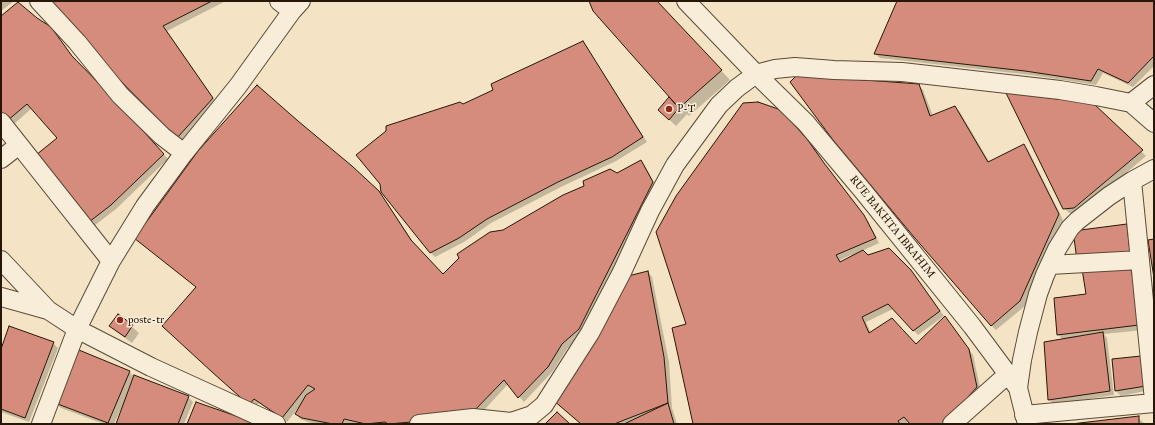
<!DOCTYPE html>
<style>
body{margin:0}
#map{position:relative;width:1155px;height:425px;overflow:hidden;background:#f4e4c5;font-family:"IM FELL Great Primer",serif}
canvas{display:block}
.frame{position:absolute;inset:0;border:2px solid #271706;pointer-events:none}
</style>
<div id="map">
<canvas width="1155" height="425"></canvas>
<div class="frame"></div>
</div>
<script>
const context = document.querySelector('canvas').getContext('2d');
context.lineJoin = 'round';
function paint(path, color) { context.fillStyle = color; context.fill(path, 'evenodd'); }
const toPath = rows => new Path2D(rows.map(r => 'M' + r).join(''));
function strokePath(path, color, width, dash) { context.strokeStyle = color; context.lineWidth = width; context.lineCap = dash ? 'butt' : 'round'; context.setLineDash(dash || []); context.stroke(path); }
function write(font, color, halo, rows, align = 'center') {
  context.font = font + ' "IM FELL Great Primer",serif'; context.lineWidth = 3; context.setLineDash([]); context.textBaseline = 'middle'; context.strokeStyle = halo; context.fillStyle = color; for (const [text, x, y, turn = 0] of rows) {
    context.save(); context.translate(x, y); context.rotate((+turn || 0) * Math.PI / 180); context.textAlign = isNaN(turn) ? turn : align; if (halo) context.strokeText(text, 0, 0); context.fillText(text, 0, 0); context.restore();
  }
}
paint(toPath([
 [1,1,14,1,1,11],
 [52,1,226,1,167,31,217,103,183,142,58,11],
 [590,1,656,1,730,80,689,116,687,114,676,126,659,110,674,100],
 [899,1,1154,1,1154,66,1133,87,1103,73,1096,85,1031,75,880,58,875,54],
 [1,17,36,19,50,27,77,62,121,107,168,159,116,209,94,226,90,221,59,138,32,108,13,125,1,112],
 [582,42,587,47,647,142,616,161,563,186,491,223,464,242,435,257,430,252,463,105,494,91],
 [918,85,923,90,933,116,955,107,960,112,990,163,1024,145,1028,150,1063,220,1025,306,996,330,991,325],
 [1093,104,1146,156,1079,213,1069,213,1064,208],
 [786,116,812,145,828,169,868,221,879,243,862,251,868,257,915,276,944,316,918,335,893,309,866,322,871,333,916,345,949,322,973,355,981,392,952,424,911,424,909,421,905,424,694,424,688,325],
 [851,255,852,257,841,262,840,260],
 [641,161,645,166,657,188,584,333,567,349,553,371,524,402,508,384,476,419,479,424,349,423,348,424,316,424,308,422,300,419,296,414,299,409,298,408,287,422,259,403,254,408,218,377,383,197,416,246,443,275,503,231],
 [1131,266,1135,271,1143,330,1104,334,1107,338,1114,395,1054,404,1049,400,1063,340,1058,334],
 [648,272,652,277,669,362,672,408,677,424,582,424],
 [118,315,139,333,132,343,117,332,111,326],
 [53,343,58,348,29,422,1,412,1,352],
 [1113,360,1150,390,1121,396,1116,391],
 [129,372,135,377,188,397,193,402,184,424,117,424,122,410,121,409,114,424,104,424,61,408,56,403],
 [1138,418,1145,424,1080,424]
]), '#0003');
const building = toPath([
 [51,1,212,1,163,26,213,98,177,138,91,51,51,1],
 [589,1,657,1,722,70,679,108,593,11,589,1],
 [897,1,1154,1,1154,56,1128,83,1098,69,1091,81,1025,71,874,54,897,1],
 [18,2,37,18,51,27,72,56,116,101,164,154,111,205,89,222,36,155,57,138,27,104,7,121,1,114,1,16,18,2],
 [583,41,643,137,612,157,558,182,487,219,459,238,430,253,381,192,380,184,356,155,386,131,386,126,460,102,463,104,493,90,491,84,583,41],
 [797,75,919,84,930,116,955,106,988,162,1024,144,1059,214,1020,301,991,326,914,237,833,140,790,82,797,75],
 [257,85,298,121,352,166,379,191,411,240,443,274,459,258,457,254,490,232,503,230,563,195,584,186,583,181,610,169,617,173,641,160,653,182,579,329,562,344,548,367,518,398,504,380,471,414,435,420,388,424,385,422,366,424,344,419,342,424,333,424,302,418,295,414,306,395,315,389,308,385,282,418,254,399,249,405,212,372,162,326,196,287,134,238,150,217,198,151,257,85],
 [1006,93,1093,103,1143,150,1074,208,1063,209,1006,93],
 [669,97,679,108,669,120,658,110,669,97],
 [758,102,781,110,807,139,824,163,864,215,876,238,836,255,840,262,863,250,868,255,889,248,911,270,940,311,913,331,888,304,862,317,869,333,892,318,916,344,945,316,969,349,977,387,944,424,910,424,904,417,898,421,900,424,693,424,672,328,686,324,656,232,676,196,743,103,758,102],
 [1127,224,1130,252,1077,260,1073,231,1127,224],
 [1154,239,1154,278,1148,240,1154,239],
 [1131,265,1139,325,1057,335,1054,298,1086,294,1082,269,1131,265],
 [648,271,664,357,668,403,614,424,581,424,553,400,624,277,648,271],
 [118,314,133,325,125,337,109,326,118,314],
 [9,326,54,342,25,418,1,409,1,349,9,326],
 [1103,332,1110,391,1048,400,1044,342,1103,332],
 [74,348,130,371,108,423,55,403,74,348],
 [1141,356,1146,386,1115,391,1112,359,1141,356],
 [134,375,189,396,178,424,116,424,134,375],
 [196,402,259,424,187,424,196,402],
 [668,403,674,424,624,424,668,403],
 [557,412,570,424,545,424,557,412],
 [1139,416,1139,424,1071,424,1139,416]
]);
paint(building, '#d68c7c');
strokePath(building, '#271706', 1);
const minor = toPath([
 [39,1,77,42,120,95,162,136,184,153],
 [279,1,292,11],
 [686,1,756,74,806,123,863,191,972,326,1018,388],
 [1131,103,1154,85],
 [1,122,111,261,77,329,41,424],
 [1,159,19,145],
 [1132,181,1154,400],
 [1,260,48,310],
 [111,261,145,206,184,153,238,86,292,11,301,1],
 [1050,265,1140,260],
 [1,297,48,310,77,329,151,367,276,424],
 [1024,415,1154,403],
 [419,424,473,418,511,422,532,415,544,405,590,333,622,272,650,211,675,165,719,105,737,88,756,74,775,69,795,67,834,70,902,72,1060,90,1096,96,1131,103,1154,123],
 [952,424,1007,375],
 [1027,424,1018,388,1022,360,1028,332,1038,294,1045,275,1057,249,1070,228,1077,221,1109,196,1132,181,1154,169]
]);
strokePath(minor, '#5a4a36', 20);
strokePath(minor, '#f8edd9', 18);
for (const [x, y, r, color] of [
 [669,109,4,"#8f2418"],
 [120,320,4,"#8f2418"]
]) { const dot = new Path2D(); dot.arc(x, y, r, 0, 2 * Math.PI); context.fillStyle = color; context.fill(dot); strokePath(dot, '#f8edd9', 1.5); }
write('11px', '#271706', '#f8edd9', [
 ["P-T",677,109],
 ["poste-tr",128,320]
], 'left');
write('11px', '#271706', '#f8edd9', [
 ["RUE BAKHTA IBRAHIM",892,227,51]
]);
</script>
